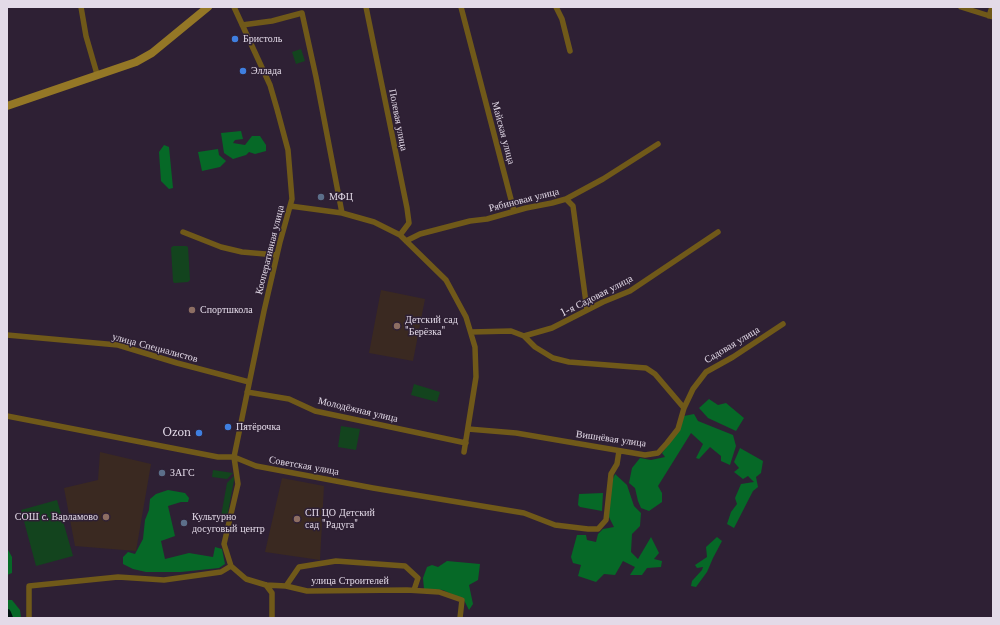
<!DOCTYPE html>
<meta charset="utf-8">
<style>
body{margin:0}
#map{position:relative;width:1000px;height:625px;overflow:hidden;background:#2e2034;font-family:"Libre Baskerville",serif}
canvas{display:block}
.frame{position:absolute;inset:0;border:8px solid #e3dae8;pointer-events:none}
</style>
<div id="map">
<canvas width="1000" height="625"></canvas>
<div class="frame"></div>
</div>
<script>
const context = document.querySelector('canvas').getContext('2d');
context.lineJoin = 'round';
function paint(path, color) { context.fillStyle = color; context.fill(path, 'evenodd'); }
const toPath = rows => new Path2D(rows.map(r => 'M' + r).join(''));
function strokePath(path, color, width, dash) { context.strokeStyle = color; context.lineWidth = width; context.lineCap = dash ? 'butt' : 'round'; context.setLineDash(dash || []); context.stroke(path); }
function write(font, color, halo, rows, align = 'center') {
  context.font = font + ' "Libre Baskerville",serif'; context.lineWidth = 3; context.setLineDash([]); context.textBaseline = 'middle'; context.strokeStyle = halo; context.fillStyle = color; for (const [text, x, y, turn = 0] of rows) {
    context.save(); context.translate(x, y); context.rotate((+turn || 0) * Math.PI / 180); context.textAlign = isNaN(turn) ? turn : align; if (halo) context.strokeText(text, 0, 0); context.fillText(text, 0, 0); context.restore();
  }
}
paint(toPath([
 [381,290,425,299,413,361,369,353],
 [100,452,151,464,136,551,75,546,64,488,98,480],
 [282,478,324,486,320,560,265,552]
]), '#3a2921');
paint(toPath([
 [301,49,305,61,296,64,292,52],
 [173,246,186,246,188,247,190,280,188,282,174,283,173,281,171,248],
 [414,384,440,392,437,402,411,395],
 [341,426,360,429,356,450,338,447],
 [213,470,233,473,227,479,212,477],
 [235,475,227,517,221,516,227,483],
 [57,500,73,556,36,566,21,510]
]), '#13441e');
paint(toPath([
 [241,131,243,139,235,140,233,143,245,145,252,136,260,136,266,145,266,151,255,154,249,152,246,155,233,159,224,153,221,133],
 [164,145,169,147,173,188,169,189,161,181,159,152],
 [218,149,219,155,226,161,220,167,202,171,198,152],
 [709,399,718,405,726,403,744,418,736,431,708,418,699,408],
 [694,414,698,421,733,435,736,446,730,465,721,461,721,456,710,447,699,459,696,458,703,444,691,433,658,486,662,493,662,502,649,511,641,508,638,501,635,488,629,483,632,468,640,458,651,460,665,457,662,453,680,429,684,416],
 [740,448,763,461,761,473,756,477,758,487,753,491,734,528,727,524,731,512,737,504,735,498,741,484,754,482,748,476,743,479,734,472,739,468,734,462],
 [615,474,627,485,634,506,641,513,640,526,632,534,631,552,638,559,651,537,659,553,654,559,662,561,661,567,647,568,642,575,630,575,635,567,623,561,615,575,604,574,596,582,578,576,581,565,573,563,571,557,577,535,586,535,587,540,596,542,598,534,603,529,614,527,608,515,611,484],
 [168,490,185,493,189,498,188,502,181,502,168,506,175,536,161,541,165,559,189,553,213,557,215,547,222,549,225,564,219,568,181,572,146,572,133,569,123,564,123,557,128,552,135,554,143,539,145,520,149,510,150,499,156,494],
 [603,493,602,511,580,507,578,505,579,494],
 [717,537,722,541,713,558,707,572,696,587,691,586,692,581,702,570,703,567,697,568,695,565,707,557,706,547],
 [7,548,12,557,12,573,7,575],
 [447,561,480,564,478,580,469,585,473,604,469,610,464,600,443,590,424,589,423,578,427,567,432,565,438,567],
 [7,600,12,600,20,610,21,618,7,618]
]), '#066927');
strokePath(toPath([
 [7,613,9,618]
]), '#011111', 8);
strokePath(toPath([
 [81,7,86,36,97,74],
 [366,7,407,208,409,223,400,235],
 [461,7,514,211],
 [556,7,562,19,570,51],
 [961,7,993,17],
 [989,16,992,7],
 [242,25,272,21,302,13,316,77,342,213],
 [566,199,573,206,587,310],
 [290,206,342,213,374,222,400,235,446,280,466,317,475,347,476,377,464,452],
 [183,232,221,247,242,252,277,255],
 [406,241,420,234,470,221,487,219,526,208,552,203,566,199,603,179,658,144],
 [471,332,511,331,524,336,552,328,603,302,630,291,718,232],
 [7,335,118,345,177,363,249,382],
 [524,336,535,347,553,358,569,362,646,368,655,374,684,408],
 [247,392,289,399,315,411,466,443],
 [7,416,218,457,234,457,256,466,373,488,524,513,555,525,588,529,598,529,606,520,611,474,617,464,619,451],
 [468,429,516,433,645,455,658,453,667,443,678,429,684,408,693,389,706,372,733,357,783,324],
 [231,566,224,544,238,484,234,457,264,311,280,242,292,199,288,150,277,109,270,85,234,7],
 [266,585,272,593,272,618],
 [286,586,299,567,336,561,405,566,418,578,414,590],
 [29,618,29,586,118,577,164,580,221,572,231,566,246,579,266,585,286,586,307,591,407,590,439,592,462,600,460,618]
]), '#705919', 5.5);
strokePath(toPath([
 [7,106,136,62,152,53,208,7]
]), '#947726', 8);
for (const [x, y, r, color] of [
 [235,39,4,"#3f7fe0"],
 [243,71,4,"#3f7fe0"],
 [321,197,4,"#5c6f8a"],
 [192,310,4,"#8d6e63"],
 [397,326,4,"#8d6e63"],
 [228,427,4,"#3f7fe0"],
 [199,433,4,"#3f7fe0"],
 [162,473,4,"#5c6f8a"],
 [106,517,4,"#8d6e63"],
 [297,519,4,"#8d6e63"],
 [184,523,4,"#5c6f8a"]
]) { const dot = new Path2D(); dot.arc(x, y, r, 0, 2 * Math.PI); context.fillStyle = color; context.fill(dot); strokePath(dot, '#2e2034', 1.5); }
write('10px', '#e3dae8', '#2e2034', [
 ["Бристоль",243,39],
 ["Эллада",251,71],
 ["МФЦ",329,197],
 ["Спортшкола",200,310],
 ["Детский сад",405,320],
 ["\"Берёзка\"",405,332],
 ["Пятёрочка",236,427],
 ["Ozon",191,433,"right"],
 ["ЗАГС",170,473],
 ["СП ЦО Детский",305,513],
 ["сад \"Радуга\"",305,525],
 ["СОШ с. Варламово",98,517,"right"],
 ["Культурно",192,517],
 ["досуговый центр",192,529]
], 'left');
write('10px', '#e3dae8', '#2e2034', [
 ["Полевая улица",398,120,79],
 ["Майская улица",503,133,75],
 ["Рябиновая улица",524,200,-14],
 ["Кооперативная улица",270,250,-76],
 ["1-я Садовая улица",597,296,-27],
 ["Садовая улица",732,345,-31],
 ["улица Специалистов",155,348,15],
 ["Молодёжная улица",358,410,13],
 ["Вишнёвая улица",611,439,8],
 ["Советская улица",304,466,10],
 ["улица Строителей",350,581]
]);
</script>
